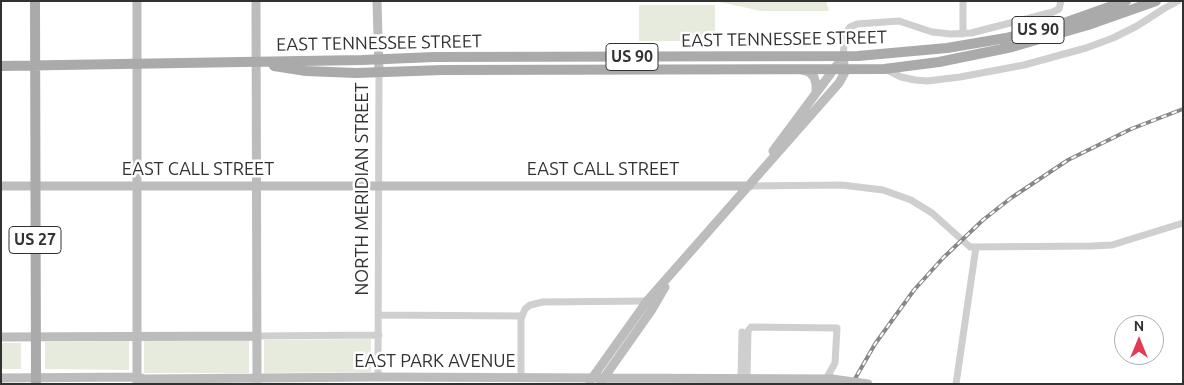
<!DOCTYPE html>
<style>
body{margin:0}
#map{position:relative;width:1184px;height:385px;overflow:hidden;background:#fff;font-family:Ubuntu,sans-serif}
canvas{display:block}
.frame{position:absolute;inset:0;border:2px solid #323232;pointer-events:none}
.north{position:absolute;left:1114px;top:315px;width:50px;height:50px;box-sizing:border-box;background:#fff;border:1px solid #adadad;border-radius:50%;rotate:0deg;font-size:14px;font-weight:700;line-height:20px;text-align:center;color:#323232}
.north::after{content:'';display:block;margin:auto;width:18px;height:22px;background:#e13b56;clip-path:polygon(50% 0,100% 100%,50% 72%,0 100%)}
</style>
<div id="map">
<canvas width="1184" height="385"></canvas>
<div class="frame"></div>
<div class="north">N</div>
</div>
<script>
const context = document.querySelector('canvas').getContext('2d');
context.lineJoin = 'round';
function paint(path, color) { context.fillStyle = color; context.fill(path, 'evenodd'); }
const toPath = rows => new Path2D(rows.map(r => 'M' + r).join(''));
function strokePath(path, color, width, dash) { context.strokeStyle = color; context.lineWidth = width; context.lineCap = dash ? 'butt' : 'round'; context.setLineDash(dash || []); context.stroke(path); }
function write(font, color, halo, rows, align = 'center') {
  context.font = font + ' Ubuntu,sans-serif'; context.lineWidth = 5; context.setLineDash([]); context.textBaseline = 'middle'; context.strokeStyle = halo; context.fillStyle = color; for (const [text, x, y, turn = 0] of rows) {
    context.save(); context.translate(x, y); context.rotate((+turn || 0) * Math.PI / 180); context.textAlign = isNaN(turn) ? turn : align; if (halo) context.strokeText(text, 0, 0); context.fillText(text, 0, 0); context.restore();
  }
}
paint(toPath([
 [715,1,826,1,829,11,761,11],
 [639,5,715,5,715,41,639,41],
 [249,338,249,373,144,373,144,340],
 [371,339,371,372,264,373,264,340],
 [129,341,129,370,45,369,45,342],
 [1,343,21,343,21,369,1,369]
]), '#e6ebde');
strokePath(toPath([
 [963,34,963,1],
 [843,57,845,34,850,27,857,24,899,21,932,32,951,34,971,33,1053,12,1059,9,1061,1],
 [885,69,901,77,915,80,927,81,960,77,1024,65,1086,48,1113,38,1137,26,1165,8,1178,1],
 [749,186,842,185,883,190,911,200,932,213,970,247,1092,246,1112,245,1183,223],
 [379,315,522,316],
 [257,336,379,335],
 [378,377,379,72],
 [521,378,521,319,525,309,530,305,543,302,647,301],
 [741,379,742,332],
 [747,379,748,331,751,327,837,328,835,363,826,379],
 [956,384,976,247]
]), '#cfcfcf', 7);
strokePath(toPath([
 [137,1,137,384],
 [256,1,257,384],
 [377,1,379,72],
 [802,70,809,72,814,77,816,84,816,92],
 [773,151,837,65],
 [1,186,749,186],
 [1,337,257,336],
 [1,378,137,377,145,379,378,377,832,379],
 [590,381,647,301,839,83,845,72,843,57],
 [601,382,651,311,665,287]
]), '#bcbcbc', 9);
strokePath(toPath([
 [35,1,36,384],
 [1,66,362,60,434,57,858,56,947,48,1006,38,1064,23,1126,1],
 [274,66,306,71,356,73,443,70,884,69,939,62,1012,47,1088,25,1156,1]
]), '#aaa', 10);
const rail = toPath([
 [852,384,875,344,914,290,943,258,983,220,1011,198,1068,160,1131,129,1183,109]
]);
strokePath(rail, '#878787', 4);
strokePath(rail, '#fff', 2, [5.5]);
strokePath(toPath([
 [832,379,868,384]
]), '#bcbcbc', 9);
for (const [x, y, w] of [
 [1038,30,52],
 [632,57,52],
 [35,240,52]
]) { const box = new Path2D(); box.roundRect(x - w / 2, y - 13.5, w, 27, 4); context.fillStyle = '#fff'; context.fill(box); strokePath(box, '#323232', 1); }
write('bold 16px', '#323232', null, [
 ["US 90",1038,30],
 ["US 90",632,57],
 ["US 27",35,240]
]);
write('18px', '#323232', '#fff', [
 ["EAST TENNESSEE STREET",784,39,-1],
 ["EAST TENNESSEE STREET",379,43,-1],
 ["EAST CALL STREET",198,169],
 ["EAST CALL STREET",603,169],
 ["NORTH MERIDIAN STREET",362,189,-90],
 ["EAST PARK AVENUE",435,361]
]);
</script>
